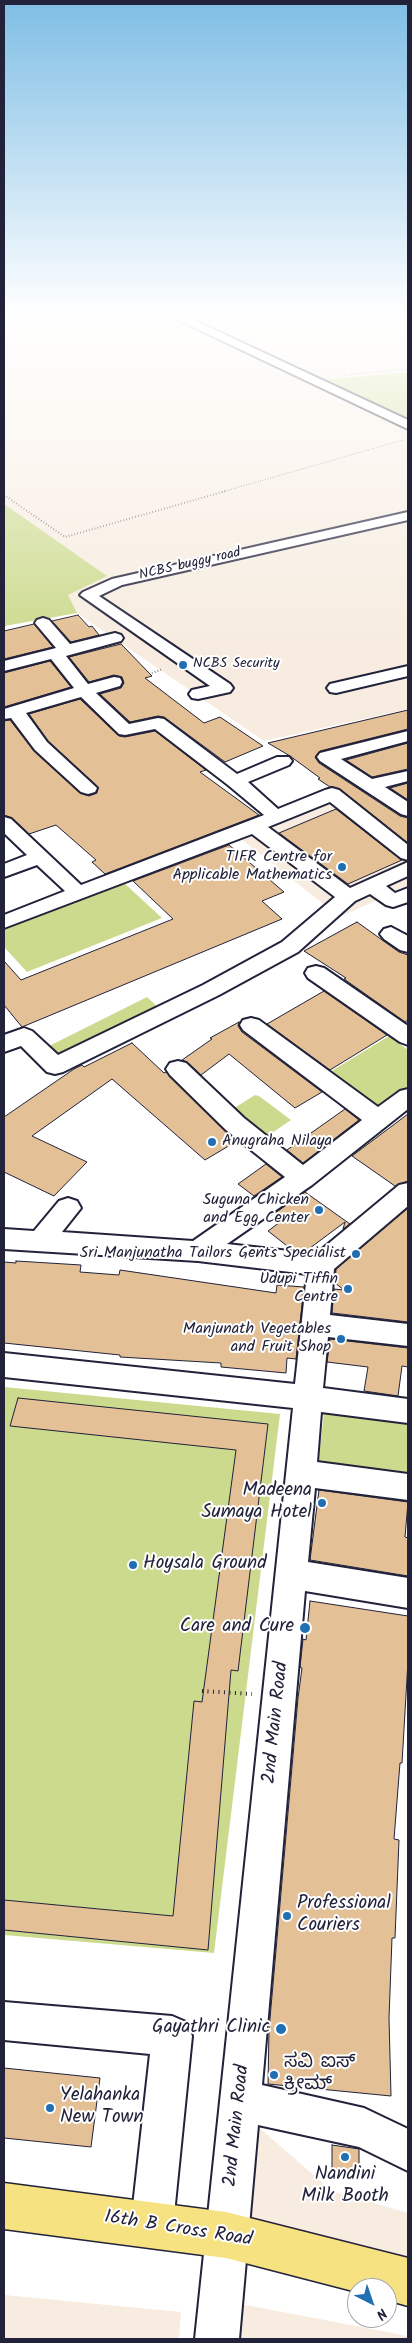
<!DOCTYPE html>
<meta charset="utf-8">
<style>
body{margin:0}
#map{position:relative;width:412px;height:2343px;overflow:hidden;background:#fff;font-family:Kalam,sans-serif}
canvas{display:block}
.frame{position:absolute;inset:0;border:5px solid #22223b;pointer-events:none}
.north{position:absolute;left:347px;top:2278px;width:50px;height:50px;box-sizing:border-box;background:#fff;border:1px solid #a7a7b1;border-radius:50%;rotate:139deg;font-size:14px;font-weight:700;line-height:20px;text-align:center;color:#22223b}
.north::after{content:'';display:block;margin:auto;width:18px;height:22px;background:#1f6fb2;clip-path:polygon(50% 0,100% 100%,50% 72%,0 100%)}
</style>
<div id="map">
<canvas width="412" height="2343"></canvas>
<div class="frame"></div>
<div class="north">N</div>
</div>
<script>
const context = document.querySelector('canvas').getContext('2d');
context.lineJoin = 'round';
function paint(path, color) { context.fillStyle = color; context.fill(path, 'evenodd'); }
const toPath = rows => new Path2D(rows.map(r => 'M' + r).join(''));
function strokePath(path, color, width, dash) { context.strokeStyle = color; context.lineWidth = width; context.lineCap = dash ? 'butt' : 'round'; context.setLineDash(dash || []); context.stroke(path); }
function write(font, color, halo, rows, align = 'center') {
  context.font = font + ' Kalam,"Noto Sans Kannada",sans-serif'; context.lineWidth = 4; context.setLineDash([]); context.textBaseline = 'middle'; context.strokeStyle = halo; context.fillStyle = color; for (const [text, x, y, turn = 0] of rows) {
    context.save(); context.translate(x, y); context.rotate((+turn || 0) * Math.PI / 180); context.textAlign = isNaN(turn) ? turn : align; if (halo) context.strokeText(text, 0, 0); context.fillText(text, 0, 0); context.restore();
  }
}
paint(toPath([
 [4,316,408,316,408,709,264,741,77,613,4,626],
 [329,790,408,848,408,886,340,917,231,831],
 [256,2125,332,2191,408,2213,408,2262,249,2222],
 [4,2295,181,2312,179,2339,4,2339],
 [241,2304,403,2335,408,2337,408,2339,237,2339]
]), '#f7ecdf');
paint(toPath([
 [408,372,408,421,321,380],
 [4,504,107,576,68,595,77,613,4,626],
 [123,882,162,918,27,972,4,947,4,928],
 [147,997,161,1010,63,1059,49,1046],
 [389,1036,408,1050,408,1089,381,1110,330,1072],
 [255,1095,259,1096,291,1120,263,1139,228,1112],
 [4,1387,280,1414,214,1953,4,1935],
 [324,1412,408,1423,408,1480,318,1468]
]), '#ccda8d');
const building = toPath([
 [78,615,89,627,92,626,99,635,71,642,52,621,78,615],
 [34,624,53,647,4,659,4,631,34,624],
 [121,644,152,676,145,678,204,723,220,717,263,746,225,762,164,717,158,716,130,722,100,694,121,688,124,683,122,677,114,675,89,682,69,657,121,644],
 [50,661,71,687,4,707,4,673,50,661],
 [80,699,119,736,125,737,155,731,206,770,200,772,259,815,105,874,92,862,96,860,56,825,29,834,12,818,4,815,4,721,10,720,34,751,80,793,89,796,97,793,98,787,48,741,29,714,80,699],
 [408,710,408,729,320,751,315,757,319,763,400,816,408,818,408,843,340,789,330,787,318,779,320,778,290,756,268,743,408,710],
 [408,743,408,769,372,777,346,760,408,743],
 [408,783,408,800,390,788,408,783],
 [336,809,400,859,402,860,348,884,279,833,336,809],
 [229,845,284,892,262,901,282,919,22,1027,4,1005,4,961,21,980,173,919,133,881,229,845],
 [357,922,399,952,408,955,408,1020,405,1022,344,979,346,978,304,951,357,922],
 [324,991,387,1035,330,1070,267,1024,324,991],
 [239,1022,238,1026,242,1032,322,1092,295,1108,229,1054,201,1075,187,1062,182,1060,212,1039,210,1038,239,1022],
 [132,1043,164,1073,166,1072,237,1141,205,1160,112,1079,32,1136,87,1162,54,1196,4,1172,4,1117,74,1069,82,1065,84,1067,132,1043],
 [345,1109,359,1120,303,1163,287,1150,345,1109],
 [408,1114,408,1181,395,1186,352,1156,408,1114],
 [266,1164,282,1177,254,1196,238,1184,266,1164],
 [305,1192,350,1224,343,1229,345,1222,306,1251,291,1249,268,1231,284,1219,275,1213,305,1192],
 [408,1208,408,1322,332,1313,334,1289,344,1290,335,1283,336,1269,408,1208],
 [16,1261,81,1265,80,1272,119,1275,120,1270,276,1293,277,1285,304,1287,296,1359,287,1358,286,1373,221,1367,221,1363,120,1357,120,1355,4,1343,4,1262,16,1263,16,1261],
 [330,1339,408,1348,408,1367,402,1366,398,1396,364,1391,368,1367,327,1362,330,1339],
 [18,1398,268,1424,238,1671,231,1670,208,1950,4,1930,4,1900,173,1916,194,1701,202,1702,236,1450,10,1426,18,1398],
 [319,1490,408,1502,405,1537,408,1538,408,1576,310,1560,319,1490],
 [310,1601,408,1616,408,1661,402,1763,400,1763,394,1839,399,1840,395,1938,392,1938,389,2018,391,2096,268,2084,269,2030,298,1698,302,1668,300,1667,303,1639,306,1640,310,1601],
 [4,2068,100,2078,91,2147,4,2138,4,2068],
 [332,2145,359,2149,359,2174,332,2172,332,2145]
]);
paint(building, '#e3c095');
strokePath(building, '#22223b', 1);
const minor = toPath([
 [170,316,185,316,408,420,408,429,170,316],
 [408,512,408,520,122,585,99,596,230,684,233,688,230,692,198,699,192,698,189,694,192,690,210,686,80,595,83,592,112,579,408,512],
 [43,618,49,620,70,644,115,633,121,635,123,638,121,641,66,656,88,684,114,677,120,678,122,682,120,686,96,693,129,724,158,718,164,719,237,774,277,757,289,757,292,761,289,765,248,782,278,809,325,790,332,788,339,790,408,845,408,860,401,858,330,802,268,827,350,888,408,862,408,876,386,886,395,893,408,888,408,902,393,907,386,905,370,894,355,901,298,952,219,995,63,1072,55,1074,47,1072,21,1046,4,1052,4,1035,24,1028,32,1031,58,1055,203,985,282,942,335,897,252,834,4,928,4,915,65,891,37,865,4,877,4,864,27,855,4,833,4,817,11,819,81,885,264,815,228,785,155,729,125,735,119,734,81,697,26,713,47,742,97,788,95,792,88,794,81,792,35,750,11,718,4,719,4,709,74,688,51,659,4,671,4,661,56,648,35,623,37,620,43,618],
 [408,666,408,676,336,693,330,692,327,688,330,684,408,666],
 [408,731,408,741,341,759,372,779,408,771,408,781,385,787,408,802,408,816,401,814,320,761,317,757,320,753,408,731],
 [391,927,408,936,408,952,400,950,384,939,380,934,384,929,391,927],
 [316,966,324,968,408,1026,408,1045,400,1042,308,978,305,973,308,968,316,966],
 [251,1018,259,1020,378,1107,400,1091,408,1089,408,1109,312,1185,227,1244,316,1254,399,1185,408,1183,408,1206,334,1269,330,1315,408,1324,408,1346,328,1337,323,1388,408,1399,408,1423,321,1412,317,1462,408,1474,408,1500,315,1488,308,1562,408,1578,408,1608,305,1591,262,2085,364,2108,408,2129,408,2171,359,2147,258,2125,239,2339,195,2339,293,1408,4,1377,4,1353,295,1384,307,1274,198,1261,4,1249,4,1229,34,1231,59,1201,68,1198,77,1201,81,1208,62,1232,193,1241,285,1177,226,1130,170,1075,166,1069,170,1063,178,1061,186,1063,244,1118,303,1165,362,1120,243,1030,240,1025,243,1020,251,1018],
 [4,2002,172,2016,186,2022,192,2036,173,2224,167,2239,152,2245,137,2239,131,2224,150,2054,4,2040,4,2002]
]);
const major = toPath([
 [4,2183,226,2212,408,2258,408,2306,387,2300,387,2288,357,2288,357,2292,226,2258,4,2229,4,2183]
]);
strokePath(minor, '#22223b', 4);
strokePath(major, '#22223b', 3);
strokePath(toPath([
 [239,327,290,316],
 [344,375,408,369],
 [222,492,403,440]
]), '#22223b', 1, [0.5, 2]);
strokePath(toPath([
 [4,495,65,537,226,491],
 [152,673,163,669]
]), '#22223b', 2, [0.5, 2.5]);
strokePath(toPath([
 [202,1691,252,1694]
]), '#22223b', 4, [1, 4.5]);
paint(minor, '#fff');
paint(major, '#f6e281');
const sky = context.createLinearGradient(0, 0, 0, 644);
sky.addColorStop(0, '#7fbee5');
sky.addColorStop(0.49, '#fff');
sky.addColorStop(1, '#ffffff00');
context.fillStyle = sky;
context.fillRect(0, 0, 412, 644);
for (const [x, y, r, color] of [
 [183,665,5,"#1f6fb2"],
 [342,867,5,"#1f6fb2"],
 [212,1142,5,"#1f6fb2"],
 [319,1210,5,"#1f6fb2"],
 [356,1254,5,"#1f6fb2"],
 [348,1289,5,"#1f6fb2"],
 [341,1339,5,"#1f6fb2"],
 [322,1503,5,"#1f6fb2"],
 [133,1565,5,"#1f6fb2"],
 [305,1628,6,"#1f6fb2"],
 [287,1916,5,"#1f6fb2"],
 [281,2029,6,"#1f6fb2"],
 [274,2075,5,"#1f6fb2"],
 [50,2108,5,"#1f6fb2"],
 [345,2157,5,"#1f6fb2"]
]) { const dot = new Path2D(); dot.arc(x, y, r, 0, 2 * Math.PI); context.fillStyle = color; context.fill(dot); strokePath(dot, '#fff', 2); }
write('14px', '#22223b', '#fff', [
 ["NCBS buggy road",190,565,-13]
]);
write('14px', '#22223b', '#fff', [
 ["NCBS Security",193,665]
], 'left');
write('16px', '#22223b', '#fff', [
 ["TIFR Centre for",332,858],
 ["Applicable Mathematics",332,876],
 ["Anugraha Nilaya",222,1142,"left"],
 ["Suguna Chicken",309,1201],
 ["and Egg Center",309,1219],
 ["Sri Manjunatha Tailors Gents Specialist",346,1254],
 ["Udupi Tiffin",338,1280],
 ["Centre",338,1298],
 ["Manjunath Vegetables",331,1330],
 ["and Fruit Shop",331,1348]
], 'right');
write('19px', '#22223b', '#fff', [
 ["Madeena",312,1492,"right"],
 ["Sumaya Hotel",312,1514,"right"],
 ["Hoysala Ground",143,1565],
 ["Care and Cure",294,1628,"right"],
 ["Professional",297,1905],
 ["Couriers",297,1927],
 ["Gayathri Clinic",270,2029,"right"],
 ["ಸವಿ ಐಸ್",284,2064],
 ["ಕ್ರೀಮ್",284,2086],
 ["Yelahanka",60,2097],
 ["New Town",60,2119],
 ["Nandini",345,2176,"center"],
 ["Milk Booth",345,2198,"center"]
], 'left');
write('19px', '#22223b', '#fff', [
 ["2nd Main Road",277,1723,-84],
 ["2nd Main Road",238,2126,-84],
 ["16th B Cross Road",178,2230,9]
]);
</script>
